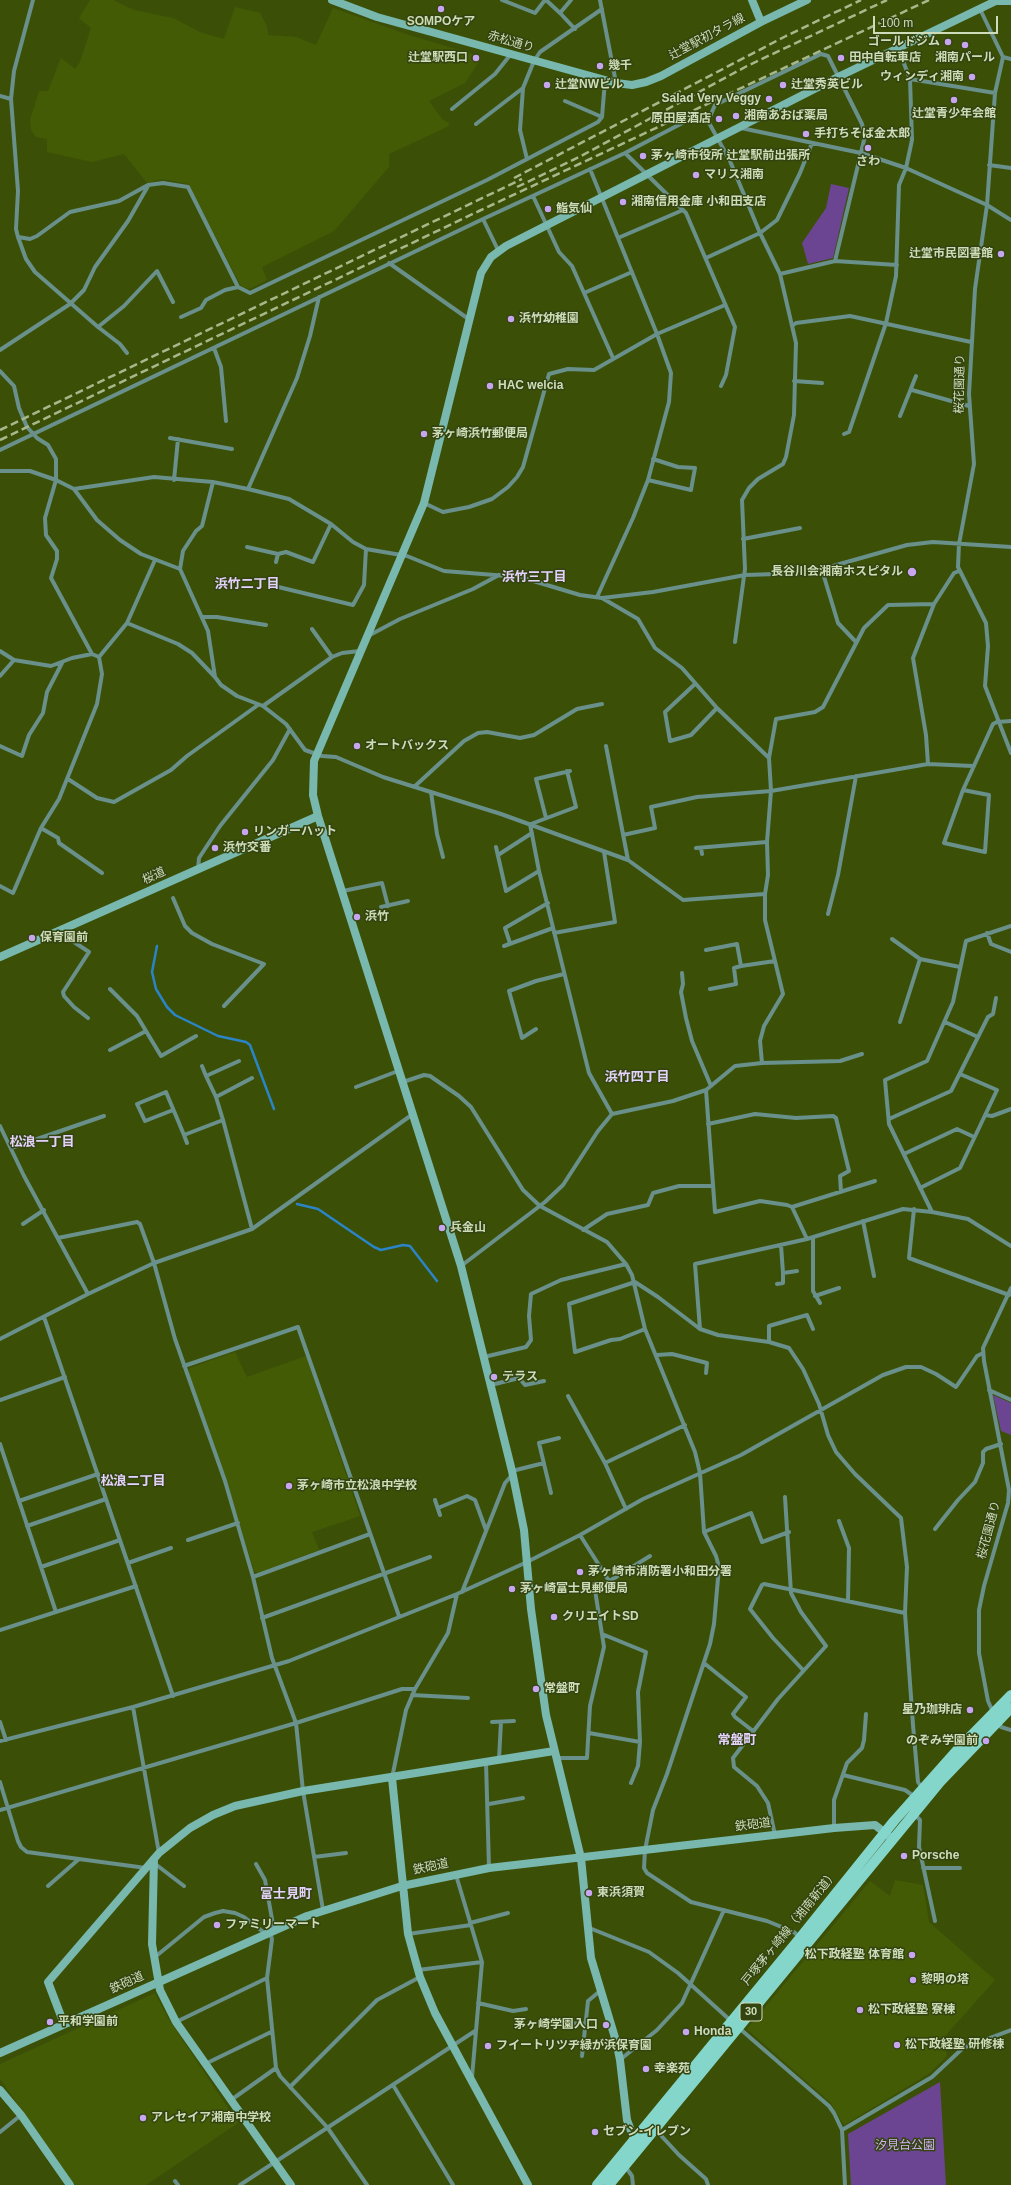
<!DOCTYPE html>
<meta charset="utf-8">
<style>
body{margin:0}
#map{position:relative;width:1011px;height:2185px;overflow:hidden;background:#3b5006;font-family:Helvetica,sans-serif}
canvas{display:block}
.scale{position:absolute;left:873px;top:16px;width:125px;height:18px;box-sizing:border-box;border:2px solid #cedcba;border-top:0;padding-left:5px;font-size:12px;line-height:14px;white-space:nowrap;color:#cedcba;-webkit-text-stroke:3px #334410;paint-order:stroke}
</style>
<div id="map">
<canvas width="1011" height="2185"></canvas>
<div class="scale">100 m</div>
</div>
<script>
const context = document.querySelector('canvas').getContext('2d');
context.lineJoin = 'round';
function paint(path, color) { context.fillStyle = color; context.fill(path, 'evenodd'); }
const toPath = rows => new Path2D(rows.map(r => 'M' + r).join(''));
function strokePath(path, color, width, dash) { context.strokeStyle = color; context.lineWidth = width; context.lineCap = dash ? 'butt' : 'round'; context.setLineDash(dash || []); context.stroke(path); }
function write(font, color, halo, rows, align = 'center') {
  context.font = font + ' Helvetica,"Noto Sans JP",sans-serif'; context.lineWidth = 3; context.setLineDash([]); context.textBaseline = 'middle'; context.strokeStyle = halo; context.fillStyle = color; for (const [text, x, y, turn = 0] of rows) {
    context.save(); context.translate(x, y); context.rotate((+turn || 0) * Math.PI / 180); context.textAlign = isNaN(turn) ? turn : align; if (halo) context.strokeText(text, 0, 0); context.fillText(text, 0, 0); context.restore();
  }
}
paint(toPath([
 [90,0,113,0,134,10,173,18,202,33,224,39,235,7,260,13,267,26,268,35,296,37,316,45,333,8,409,35,482,57,465,83,429,101,442,119,450,124,447,127,389,154,389,167,334,231,262,267,267,280,249,289,241,286,188,184,162,179,147,183,124,154,92,162,47,152,47,139,36,137,31,130,30,120,39,91,48,91,61,58,75,69,80,62,91,28,79,18],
 [235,1352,247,1377,306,1356,360,1516,312,1532,319,1550,258,1573,254,1571,219,1457,188,1372,190,1368],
 [895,1880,923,1885,929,1922,995,1980,945,2036,947,2056,930,2073,844,2125,831,2103,747,2029,870,1881,890,1896],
 [155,1993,168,2018,238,2123,146,2185,75,2185,0,2079,0,2064]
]), '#445b06');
paint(toPath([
 [831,184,849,188,833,258,808,264,802,243,826,208],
 [993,1395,1011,1403,1011,1435,1001,1431],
 [940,2082,946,2185,851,2185,848,2134]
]), '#6b4591');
strokePath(toPath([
 [157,946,152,972,156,989,167,1007,175,1015,218,1036,246,1042,250,1045,274,1109],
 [297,1204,318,1209,374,1247,381,1250,403,1245,410,1246,437,1281]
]), '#2b84c6', 2.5);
strokePath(toPath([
 [33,0,14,71,11,99,18,191,16,229,18,237,26,259,35,272,98,327,120,344,127,353],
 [502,0,535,13,545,0],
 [546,0,560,13,571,0],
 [600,0,616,83],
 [980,9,1003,57,995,93,987,205,975,289,969,394,974,464,959,544,958,567,986,623,988,646,985,686,1011,753],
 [560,13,575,29],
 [1003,57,1011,59],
 [910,79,995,93],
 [0,96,11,99],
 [565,101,602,117],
 [452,109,495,74,511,54],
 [476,124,523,88],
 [741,128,861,153,906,168,987,205,1011,220],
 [625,153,686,213,735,327,726,375,721,386],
 [527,159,520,130,523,88,534,61,540,52,602,9],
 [989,165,1011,168],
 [590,169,657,334,671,373,669,402,648,480,633,518,597,597],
 [533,196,559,252,572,266,613,358],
 [483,219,625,153,692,118,704,117,708,121],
 [18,237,30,239,37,236,70,212,119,201,148,185,163,183,188,187,238,287,250,293,487,180,598,122,602,117,605,81],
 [618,238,683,210],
 [706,258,760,233,777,220,800,173,812,143],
 [389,263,470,320],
 [780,274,835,261,897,265],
 [584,293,632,272],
 [181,317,201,308,206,300,225,290,238,287],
 [792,326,796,323,850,316,971,342],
 [98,327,124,306,157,271,173,302],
 [214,348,221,367,226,421],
 [0,350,70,304,84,290,95,267,128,221,148,186],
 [0,371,14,386,19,408,27,427,37,438,48,445,56,459,56,480,45,518,46,535,57,551,57,559,51,578,92,654,99,657,102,674,97,704,59,799,41,828,13,893,0,886],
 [794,381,822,383],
 [912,390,969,406],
 [900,416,916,376],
 [844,434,849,432,886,323,896,276,899,185,906,168,912,140,910,79,898,48],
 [170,438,232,449],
 [0,450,483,219,498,250],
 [0,471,30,471,56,480,74,489,97,520,120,540,141,554,180,569,208,631,215,677,221,685,237,696,263,706,286,724,305,750,322,756,336,757,383,777,501,814,628,860,683,900,765,894],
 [174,480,178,439],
 [648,480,691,490,695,468,678,467,653,459],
 [74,489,154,477,213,482,248,489,289,499,331,524,353,542,366,549,407,556,444,571,520,577,580,595,602,598,653,592,745,575,808,573,907,545,933,542,1011,547],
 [248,489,297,378,310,336,319,297],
 [424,503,443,512,469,507,492,499,508,487,517,477,523,467,549,374,568,369,594,370,657,334,725,305],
 [743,539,800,528],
 [247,547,278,554,286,552,313,562,331,524],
 [276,562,278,554],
 [180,569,183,551,196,531,202,526,213,482],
 [822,570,838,623,856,642],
 [270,585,353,605,364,585,366,549],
 [602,598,638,619,655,648,682,668,717,708,769,758],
 [203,617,217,617,266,625],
 [127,623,178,644,192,653,215,677],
 [312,629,332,657],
 [368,636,400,619,473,589,499,575],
 [735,642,745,569,742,500,749,488,758,479,783,464,786,457,794,415,796,343,780,274,760,233,730,161,708,121,715,105,821,54,828,56,862,124,865,136,835,261],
 [0,651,14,660,51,666,72,658,92,654],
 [99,657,127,623,155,560],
 [0,676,14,660],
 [695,684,665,712,670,741,691,735,717,708],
 [263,706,332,657,342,653,360,651],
 [0,746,22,756,29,735,43,713,47,692,62,663],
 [606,746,628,860],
 [928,764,926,735,913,658,934,604,954,573,959,571],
 [68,779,97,798,114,802,171,770,187,756,258,705],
 [414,787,464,741,478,733,487,732,520,738,534,735,577,709,602,704],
 [963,790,989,795,985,852,944,843,963,790,993,724,997,722,1011,721],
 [431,792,437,834,443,857],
 [546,818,536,779,570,771],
 [530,824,539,871,589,1073,612,1114],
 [531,824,576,807,567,771],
 [41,828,58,838,59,843,102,873],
 [623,835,655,828,651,807,697,797,771,791,928,764,973,766],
 [496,847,506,891,539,871],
 [696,848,767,842],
 [701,848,702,854],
 [498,855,532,833],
 [198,869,199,858,220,826,273,760,290,729],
 [343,891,382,883,388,906],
 [173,898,185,926,192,933,212,944,264,964,224,1006],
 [381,907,408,901],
 [828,914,838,875,856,776],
 [68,928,74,942,89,952,63,992,64,996,74,1007,88,1018],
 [554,933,615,922,604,852],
 [987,933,991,944,1011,952],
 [892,939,920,959,960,967],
 [510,943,505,928,548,903],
 [504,946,553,928],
 [706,950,737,944,741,966,775,961],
 [682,973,683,984,681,992,686,1018,692,1041,711,1086],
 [110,989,137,1016,161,1056,196,1036],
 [710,989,736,984,734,968,741,966],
 [900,1022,920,959],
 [945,1022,978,1037],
 [536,1029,522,1038,509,991,536,981,564,974],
 [110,1050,146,1031],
 [239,1061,206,1076,216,1097,223,1120,252,1229],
 [762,1063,760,1041,764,1026,783,994,765,920,765,894,768,875,767,842,771,791,769,758,776,719,815,712,823,707,864,628,888,605,934,604],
 [202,1066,206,1076],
 [403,1082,424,1075,430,1076,459,1096,471,1107,523,1190,540,1206,607,1242,626,1264,632,1275,645,1329,695,1452,700,1473,704,1532,716,1556,719,1567,714,1624,710,1644,667,1774,653,1810,645,1850,644,1868,647,1873,691,1902,767,1921,794,1932,800,1938],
 [356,1087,398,1071],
 [706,1090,715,1212,760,1201,787,1205,792,1207,807,1239],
 [216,1097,252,1078],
 [173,1110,145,1121,137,1104,166,1092,184,1135,223,1120],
 [985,1115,992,1116,1011,1109],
 [889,1119,951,1091,988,1017,993,1014,996,998],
 [708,1124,755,1114,796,1118,833,1116,836,1118,849,1171,840,1176,841,1192],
 [0,1126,24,1176,88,1294],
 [184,1135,187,1143],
 [11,1148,104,1116],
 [904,1154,957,1129,974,1137],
 [920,1188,960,1168,997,1090,960,1074],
 [792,1207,875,1181],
 [914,1209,909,1258,1009,1295],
 [932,1212,889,1124,885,1080,927,1061,953,1002,966,941,1011,926],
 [863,1221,874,1276],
 [23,1224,44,1210],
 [583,1230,607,1214,648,1205,653,1193,679,1186,713,1186],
 [813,1237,813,1291,820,1303],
 [58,1238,137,1222,140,1224,154,1263,175,1339,225,1481,253,1577,272,1658,296,1723,303,1791,323,1910],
 [781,1245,783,1273,797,1271],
 [461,1266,545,1202,563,1185,598,1131,612,1114,673,1101,706,1090,735,1066,762,1063,840,1061,862,1054],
 [777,1284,783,1283,783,1273],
 [815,1296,839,1288],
 [44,1317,173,1696],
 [645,1329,620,1339,611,1340,575,1352,569,1304,635,1282,658,1297,700,1329,718,1335,769,1342,789,1348,803,1369,819,1404,828,1435,836,1452,855,1474,901,1518,907,1567,905,1613,913,1725,918,1782,922,1788],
 [700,1329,695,1264,807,1239,903,1209,932,1212,968,1219,1011,1246],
 [0,1339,88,1294,154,1263,252,1229,413,1114],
 [769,1342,769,1326,807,1315,813,1329],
 [657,1355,672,1354,707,1363,706,1373],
 [484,1357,526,1347,531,1340,529,1316,531,1294,561,1280,626,1264],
 [184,1366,298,1327,399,1616],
 [491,1385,519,1378,525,1385,544,1381],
 [989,1390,1011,1400],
 [568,1396,605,1463,626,1509],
 [0,1400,65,1377],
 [0,1444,56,1612],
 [605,1463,685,1425],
 [512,1471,544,1463],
 [551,1493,539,1443,559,1438],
 [435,1500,440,1515],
 [19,1501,98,1474],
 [438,1508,467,1496,475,1500,486,1530],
 [839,1521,849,1548,848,1601],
 [27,1526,106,1499],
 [935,1529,958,1500,975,1482,983,1463,983,1452,986,1449,1001,1444],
 [704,1532,751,1513,762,1542,789,1532],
 [580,1535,609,1581],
 [188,1540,238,1523],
 [128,1563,171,1548],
 [41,1567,120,1540],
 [253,1577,370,1534],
 [462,1592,505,1483,512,1475],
 [262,1618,430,1557],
 [0,1630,136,1586],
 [602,1634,646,1652,638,1692,640,1742,638,1766,631,1783],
 [704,1663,746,1697,733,1714,735,1717,753,1731],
 [803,1670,773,1638,750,1609,762,1585,764,1584,905,1613],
 [412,1695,468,1698],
 [133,1707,159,1853],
 [993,1712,988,1701,979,1653,979,1610,984,1586,1008,1503,1009,1490,984,1361,983,1348,1011,1288],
 [999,1721,1001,1727,1011,1730],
 [0,1722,6,1740],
 [492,1722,514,1721],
 [589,1733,640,1742],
 [0,1741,133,1707,289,1661,457,1594,527,1562,580,1535,643,1499,741,1455,883,1375,906,1367,921,1367,936,1374,956,1387,977,1356,983,1353],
 [556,1758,587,1758,590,1706,604,1647,595,1590,650,1556],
 [499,1759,501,1722],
 [486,1762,489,1868],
 [843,1775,905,1790,915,1797],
 [392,1778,406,1710,415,1689,448,1633,457,1594],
 [0,1782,18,1841,21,1847,27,1852,146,1868],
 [489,1804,523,1798],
 [0,1810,296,1723,402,1689,415,1689],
 [915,1815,920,1820,919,1847,935,1921],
 [834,1828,834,1800,847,1763,862,1748,864,1740,866,1714],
 [775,1835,768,1803,757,1786,734,1767,733,1758,778,1699,826,1646,801,1612,791,1593,785,1497],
 [314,1857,346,1853],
 [154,1863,184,1886],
 [256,1864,265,1880,274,1930],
 [923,1868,960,1868],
 [456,1875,482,1962,472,2077],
 [48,1886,79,1859],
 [470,1923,508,1913],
 [587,1927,649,1952,678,1973,731,2021],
 [270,1933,272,1939,267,1978,276,2068,280,2076,327,2127,367,2185],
 [408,1934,471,1925],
 [155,1957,204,1917,215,1913,223,1911,235,1913,244,1917,266,1934],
 [418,1970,482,1962],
 [478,2003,513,2011,526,2009],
 [176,2022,267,1978],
 [550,2022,586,2024],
 [739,2028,829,2106,834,2113,842,2130,845,2185],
 [582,2056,588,2001,600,1991],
 [621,2059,657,2030,682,2003,724,1910],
 [205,2064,271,2032],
 [393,2085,453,2185],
 [290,2087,377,2000,420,1977],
 [231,2100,276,2068],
 [655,2129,679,2155,706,2179,708,2185],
 [842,2130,932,2077,963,2048,1011,2030],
 [0,2132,21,2115],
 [625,2166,632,2176,633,2185],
 [175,2181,178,2185],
 [240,2185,475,2031]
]), '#69908a', 4);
strokePath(toPath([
 [332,0,377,17,616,83,632,85,646,82,661,76,761,22,807,0],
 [752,0,761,22],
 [996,1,1011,1],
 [0,957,318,816],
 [392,1778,408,1934,420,1977,435,2013,528,2185],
 [154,1859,152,1944,160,1990,176,2022,291,2185],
 [64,2024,48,1982,159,1853,190,1828,213,1815,235,1806,303,1791,554,1751],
 [0,2053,307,1916,402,1886,489,1868,834,1828,875,1825,889,1836],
 [0,2090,21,2115,70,2185],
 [636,2144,627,2120,620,2060,616,2041,591,1958,581,1858,546,1715,531,1609,524,1530,512,1471,461,1266,318,816,313,795,314,761,424,503,481,273,491,257,506,246,838,77,998,0]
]), '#79b8af', 8);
strokePath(toPath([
 [597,2185,800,1938,894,1821,958,1749,1011,1695],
 [609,2185,940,1782,1011,1708]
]), '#84d6cb', 10);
strokePath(toPath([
 [514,178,786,36,861,0],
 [517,187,581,156,747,66,887,0],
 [0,430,522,179],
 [0,440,479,211,929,0]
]), '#a9b88c', 2.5, [8, 4]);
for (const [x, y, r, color] of [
 [441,9,4,"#c8a6ef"],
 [948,42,4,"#c8a6ef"],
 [965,45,4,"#c8a6ef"],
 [476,58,4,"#c8a6ef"],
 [841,58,4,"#c8a6ef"],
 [600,66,4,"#c8a6ef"],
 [972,77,4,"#c8a6ef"],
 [547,85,4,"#c8a6ef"],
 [783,85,4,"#c8a6ef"],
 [769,99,4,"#c8a6ef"],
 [954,100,4,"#c8a6ef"],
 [736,116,4,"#c8a6ef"],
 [719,119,4,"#c8a6ef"],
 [806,134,4,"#c8a6ef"],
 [868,148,4,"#c8a6ef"],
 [643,156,4,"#c8a6ef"],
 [696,175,4,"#c8a6ef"],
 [623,202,4,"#c8a6ef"],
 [548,209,4,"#c8a6ef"],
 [1001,254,4,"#c8a6ef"],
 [511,319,4,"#c8a6ef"],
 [490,386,4,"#c8a6ef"],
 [424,434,4,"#c8a6ef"],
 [912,572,5,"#c8a6ef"],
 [357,746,4,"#c8a6ef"],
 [245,832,4,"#c8a6ef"],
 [215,848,4,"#c8a6ef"],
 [357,917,4,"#c8a6ef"],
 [32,938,4,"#c8a6ef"],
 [442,1228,4,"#c8a6ef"],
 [494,1377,4,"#c8a6ef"],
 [289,1486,4,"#c8a6ef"],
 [580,1572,4,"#c8a6ef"],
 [512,1589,4,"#c8a6ef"],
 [554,1617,4,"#c8a6ef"],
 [536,1689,4,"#c8a6ef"],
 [970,1710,4,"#c8a6ef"],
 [986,1741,4,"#c8a6ef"],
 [904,1856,4,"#c8a6ef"],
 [589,1893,4,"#c8a6ef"],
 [217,1925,4,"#c8a6ef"],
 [912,1955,4,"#c8a6ef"],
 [913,1980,4,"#c8a6ef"],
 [860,2010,4,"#c8a6ef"],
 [50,2022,4,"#c8a6ef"],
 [606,2025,4,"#c8a6ef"],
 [686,2032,4,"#c8a6ef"],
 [897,2045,4,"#c8a6ef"],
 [488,2046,4,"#c8a6ef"],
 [646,2069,4,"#c8a6ef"],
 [143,2118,4,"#c8a6ef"],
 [595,2132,4,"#c8a6ef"]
]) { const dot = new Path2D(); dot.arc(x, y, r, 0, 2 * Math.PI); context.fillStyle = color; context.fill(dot); strokePath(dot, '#334410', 1.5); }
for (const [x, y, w] of [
 [751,2012,22]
]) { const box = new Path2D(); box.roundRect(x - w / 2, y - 9, w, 18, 3); context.fillStyle = '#334410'; context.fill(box); strokePath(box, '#cedcba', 1); }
write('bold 11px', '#cedcba', null, [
 ["30",751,2012]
]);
write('bold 12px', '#cedcba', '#334410', [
 ["SOMPOケア",441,22,"center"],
 ["ゴールドジム",940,42,"right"],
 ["辻堂駅西口",468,58,"right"],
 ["田中自転車店",849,58],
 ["湘南パール",965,58,"center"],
 ["幾千",608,66],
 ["ウィンディ湘南",964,77,"right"],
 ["辻堂NWビル",555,85],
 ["辻堂秀英ビル",791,85],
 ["Salad Very Veggy",761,99,"right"],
 ["辻堂青少年会館",954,114,"center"],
 ["湘南あおば薬局",744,116],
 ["原田屋酒店",711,119,"right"],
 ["手打ちそば金太郎",814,134],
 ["茅ヶ崎市役所 辻堂駅前出張所",651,156],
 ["さわ",868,162,"center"],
 ["マリス湘南",704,175],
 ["湘南信用金庫 小和田支店",631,202],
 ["鮨気仙",556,209],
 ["辻堂市民図書館",993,254,"right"],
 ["浜竹幼稚園",519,319],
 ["HAC welcia",498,386],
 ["茅ヶ崎浜竹郵便局",432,434],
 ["長谷川会湘南ホスピタル",903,572,"right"],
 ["オートバックス",365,746],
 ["リンガーハット",253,832],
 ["浜竹交番",223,848],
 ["浜竹",365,917],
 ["保育園前",40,938],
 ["兵金山",450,1228],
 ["テラス",502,1377],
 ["茅ヶ崎市立松浪中学校",297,1486],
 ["茅ヶ崎市消防署小和田分署",588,1572],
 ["茅ヶ崎富士見郵便局",520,1589],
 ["クリエイトSD",562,1617],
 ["常盤町",544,1689],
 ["星乃珈琲店",962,1710,"right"],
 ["のぞみ学園前",978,1741,"right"],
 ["Porsche",912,1856],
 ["東浜須賀",597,1893],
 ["ファミリーマート",225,1925],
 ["松下政経塾 体育館",904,1955,"right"],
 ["黎明の塔",921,1980],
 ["松下政経塾 寮棟",868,2010],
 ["平和学園前",58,2022],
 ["茅ヶ崎学園入口",598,2025,"right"],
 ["Honda",694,2032],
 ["松下政経塾 研修棟",905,2045],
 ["フイートリツヂ緑が浜保育園",496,2046],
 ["幸楽苑",654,2069],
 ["アレセイア湘南中学校",151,2118],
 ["セブン-イレブン",603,2132]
], 'left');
write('12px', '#cedcba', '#334410', [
 ["辻堂駅初タラ線",707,37,-28],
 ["赤松通り",511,42,16],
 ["桜花園通り",960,384,-89],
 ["桜道",154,876,-24],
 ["桜花園通り",989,1530,-75],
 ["鉄砲道",753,1825,-7],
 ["鉄砲道",431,1867,-12],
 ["戸塚茅ヶ崎線（湘南新道）",790,1928,-51],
 ["鉄砲道",127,1983,-24]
]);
write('12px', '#d1b3f5', '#334410', [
 ["汐見台公園",905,2146]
]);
write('bold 13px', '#e5d3fd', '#334410', [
 ["浜竹三丁目",534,577],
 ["浜竹二丁目",247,584],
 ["浜竹四丁目",637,1077],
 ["松浪一丁目",42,1142],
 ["松浪二丁目",133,1481],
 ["常盤町",737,1740],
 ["富士見町",286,1894]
]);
</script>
